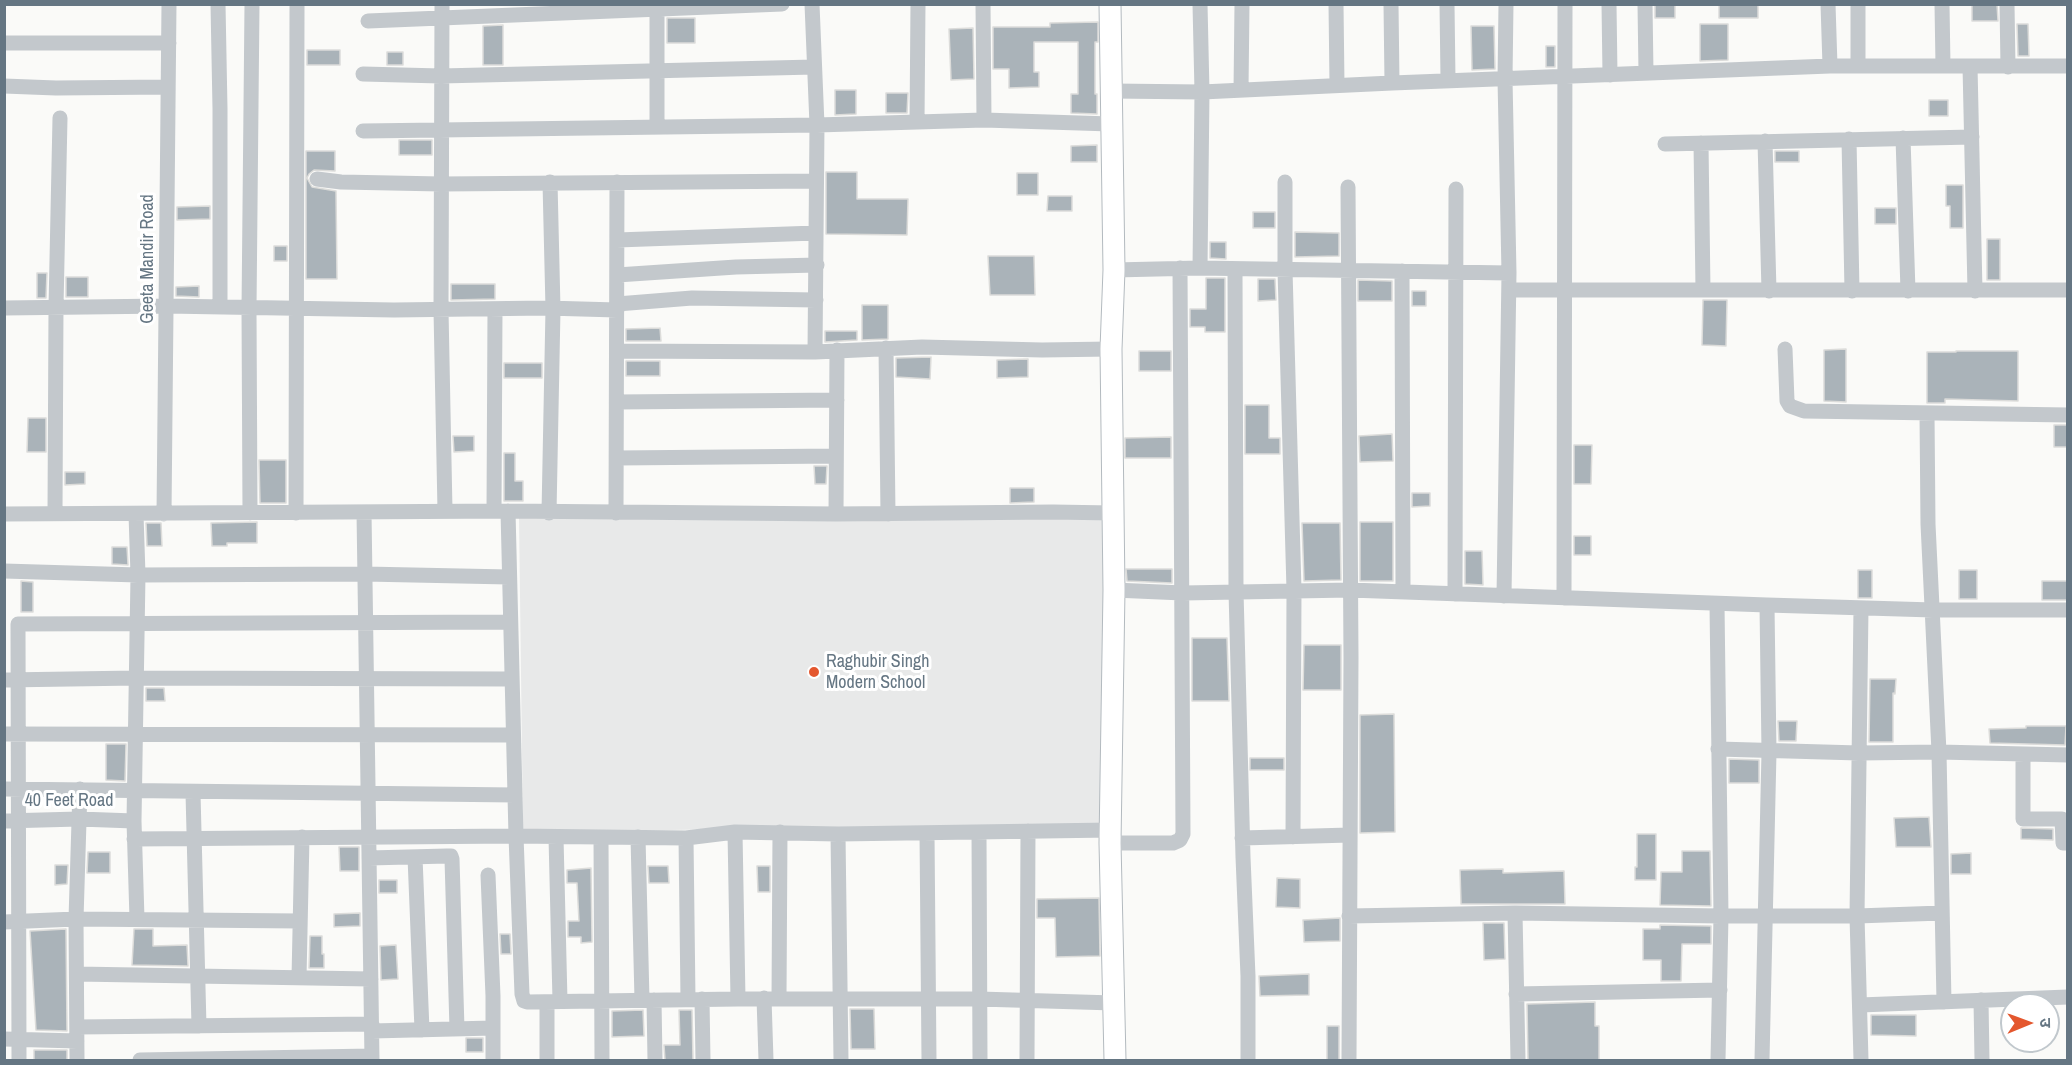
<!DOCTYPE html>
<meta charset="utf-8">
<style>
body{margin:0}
#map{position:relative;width:2072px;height:1065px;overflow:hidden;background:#fafaf8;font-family:"Archivo Narrow","Noto Sans Devanagari",sans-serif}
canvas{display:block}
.frame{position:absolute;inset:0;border:6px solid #657683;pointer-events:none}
.north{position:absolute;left:2000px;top:993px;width:60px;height:60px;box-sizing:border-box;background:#fff;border:2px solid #c1c8cd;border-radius:50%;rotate:89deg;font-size:16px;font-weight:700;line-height:24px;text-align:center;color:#657683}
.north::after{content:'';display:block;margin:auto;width:21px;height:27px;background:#e4572e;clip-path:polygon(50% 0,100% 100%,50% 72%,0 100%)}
</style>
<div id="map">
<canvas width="2072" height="1065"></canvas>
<div class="frame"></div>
<div class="north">उ</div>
</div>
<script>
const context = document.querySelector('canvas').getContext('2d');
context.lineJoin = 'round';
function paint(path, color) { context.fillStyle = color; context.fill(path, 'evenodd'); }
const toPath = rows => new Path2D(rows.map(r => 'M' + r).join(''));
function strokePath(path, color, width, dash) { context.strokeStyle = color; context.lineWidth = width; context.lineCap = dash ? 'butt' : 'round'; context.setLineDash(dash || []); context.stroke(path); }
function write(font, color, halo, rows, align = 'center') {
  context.font = font + ' "Archivo Narrow",sans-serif'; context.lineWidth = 6; context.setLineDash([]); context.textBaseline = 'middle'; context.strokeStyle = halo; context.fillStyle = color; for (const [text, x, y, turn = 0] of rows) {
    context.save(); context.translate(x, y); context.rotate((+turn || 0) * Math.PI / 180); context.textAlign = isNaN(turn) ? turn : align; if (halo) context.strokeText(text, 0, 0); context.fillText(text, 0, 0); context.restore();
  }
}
paint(toPath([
 [1106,515,1108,824,523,832,519,516]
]), '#e8e9e9');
const building = toPath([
 [1655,4,1675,4,1675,18,1655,18,1655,4],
 [1719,4,1758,4,1758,18,1719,18,1719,4],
 [1972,4,1997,4,1998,21,1972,21,1972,4],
 [667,18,695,18,695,43,667,43,667,18],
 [1098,22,1098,42,1095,42,1095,94,1097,94,1097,114,1071,113,1071,94,1078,94,1078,42,1034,42,1034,72,1039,72,1039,87,1009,88,1009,69,993,69,993,27,1050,27,1050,23,1098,22],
 [1700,24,1728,24,1728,60,1700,61,1700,24],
 [2017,24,2028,24,2029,56,2018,56,2017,24],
 [503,25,503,65,483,65,483,26,503,25],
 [1471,26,1494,26,1495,69,1472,70,1471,26],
 [973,28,974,79,951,80,949,29,973,28],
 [1546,46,1555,46,1555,67,1546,67,1546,46],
 [307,50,340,50,340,65,307,65,307,50],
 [387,52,403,52,403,65,387,65,387,52],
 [835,90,856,90,856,114,835,115,835,90],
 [886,93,908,93,907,113,886,113,886,93],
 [1929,100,1948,100,1948,116,1929,116,1929,100],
 [399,140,432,140,432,155,399,155,399,140],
 [1097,145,1097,162,1071,162,1071,146,1097,145],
 [306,151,335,151,335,171,314,170,309,174,307,178,312,187,336,191,337,279,306,279,306,151],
 [1775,151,1799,151,1799,162,1775,162,1775,151],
 [826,172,857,172,857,199,908,199,907,235,826,234,826,172],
 [1017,173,1038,173,1038,195,1017,195,1017,173],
 [1946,185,1963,185,1963,228,1950,228,1950,206,1946,206,1946,185],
 [1048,196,1072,196,1072,211,1047,211,1048,196],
 [210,206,210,219,177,220,177,207,210,206],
 [1875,208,1896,208,1896,224,1875,224,1875,208],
 [1253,212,1275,212,1275,228,1253,228,1253,212],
 [1295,232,1339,233,1339,256,1295,257,1295,232],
 [1987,239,2000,239,2000,280,1987,280,1987,239],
 [1210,242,1226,242,1226,259,1210,258,1210,242],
 [274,246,287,246,287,261,274,261,274,246],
 [988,256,1034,256,1035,295,990,295,988,256],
 [37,273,47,273,46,298,37,298,37,273],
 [66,277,88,277,88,297,66,297,66,277],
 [1206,278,1225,278,1225,332,1205,332,1205,327,1190,327,1190,309,1206,309,1206,278],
 [1258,279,1275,279,1276,300,1258,301,1258,279],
 [1358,280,1392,281,1392,301,1358,301,1358,280],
 [451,284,495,284,495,299,451,300,451,284],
 [199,286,199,297,176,296,176,287,199,286],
 [1412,291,1426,291,1426,306,1412,306,1412,291],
 [1703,300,1727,300,1726,346,1702,345,1703,300],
 [862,305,888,305,888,339,862,340,862,305],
 [660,328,661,341,626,341,626,329,660,328],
 [825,331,857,331,857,340,825,342,825,331],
 [1846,349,1846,402,1824,401,1824,350,1846,349],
 [1139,351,1171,351,1171,371,1139,371,1139,351],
 [1956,351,2018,351,2018,401,1945,399,1945,403,1927,403,1927,352,1956,352,1956,351],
 [931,357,930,379,896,377,896,358,931,357],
 [1028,359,1028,377,997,378,997,360,1028,359],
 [626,361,660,361,660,376,626,376,626,361],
 [504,363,542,363,542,378,504,378,504,363],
 [1245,405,1269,405,1269,438,1280,438,1280,454,1245,454,1245,405],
 [28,418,46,418,46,452,27,452,28,418],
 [2054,425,2067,425,2067,447,2054,447,2054,425],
 [1392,434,1393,461,1360,462,1359,436,1392,434],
 [453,436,474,436,474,451,454,452,453,436],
 [1171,437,1171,458,1125,458,1125,438,1171,437],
 [1574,445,1592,445,1591,484,1574,484,1574,445],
 [504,453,515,453,515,481,523,481,523,501,504,501,504,453],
 [259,460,286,460,286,503,260,503,259,460],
 [814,466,827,466,826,484,815,484,814,466],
 [65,472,85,472,85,484,65,485,65,472],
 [1010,488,1034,488,1034,502,1010,503,1010,488],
 [1412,493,1430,493,1430,506,1412,507,1412,493],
 [257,522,257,543,227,543,227,546,212,546,211,523,257,522],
 [1360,522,1393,522,1393,581,1360,581,1360,522],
 [146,523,161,523,162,546,147,546,146,523],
 [1302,523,1340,523,1341,580,1304,581,1302,523],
 [1574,536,1591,536,1591,555,1574,555,1574,536],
 [112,547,127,547,128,565,112,564,112,547],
 [1465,551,1482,551,1483,585,1465,584,1465,551],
 [1126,569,1172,569,1172,583,1127,581,1126,569],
 [1858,570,1872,570,1872,598,1858,598,1858,570],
 [1959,570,1977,570,1977,599,1959,599,1959,570],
 [21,581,33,582,33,612,21,612,21,581],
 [2042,581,2067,581,2067,600,2042,600,2042,581],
 [1192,638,1227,638,1229,701,1192,701,1192,638],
 [1304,645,1341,645,1341,690,1303,690,1304,645],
 [1870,679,1896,679,1895,694,1893,693,1893,742,1869,742,1870,679],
 [146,688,164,688,165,701,146,701,146,688],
 [1394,714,1395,832,1360,833,1360,715,1394,714],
 [1778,721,1797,721,1796,741,1779,741,1778,721],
 [2026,726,2066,726,2065,745,1990,743,1989,729,2026,728,2026,726],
 [106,744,126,744,125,781,106,780,106,744],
 [1250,758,1284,758,1284,770,1250,770,1250,758],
 [1729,759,1759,760,1759,783,1729,783,1729,759],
 [1929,817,1931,847,1896,847,1894,818,1929,817],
 [2021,828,2053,829,2053,840,2021,839,2021,828],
 [1637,834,1656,834,1656,880,1635,880,1635,867,1637,867,1637,834],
 [339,847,359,847,359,871,340,871,339,847],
 [1682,851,1710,851,1711,906,1660,905,1661,872,1682,872,1682,851],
 [88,852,110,852,110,873,87,873,88,852],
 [1971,853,1971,874,1951,874,1951,854,1971,853],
 [55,865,68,865,67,884,55,885,55,865],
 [648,866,668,866,669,883,649,883,648,866],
 [757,866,770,866,770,892,758,892,757,866],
 [591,868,592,942,581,943,581,937,568,937,568,921,579,921,577,883,567,883,567,870,591,868],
 [1503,869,1503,873,1564,871,1565,904,1461,904,1460,870,1503,869],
 [1277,878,1300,879,1300,908,1276,907,1277,878],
 [379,880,397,880,397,893,379,893,379,880],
 [1099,898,1100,956,1056,957,1055,918,1037,918,1037,899,1099,898],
 [360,913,360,926,334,927,334,914,360,913],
 [1340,918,1340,941,1304,942,1303,920,1340,918],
 [1483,923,1504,923,1505,959,1484,960,1483,923],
 [1660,925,1711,926,1711,944,1682,944,1681,981,1661,981,1661,960,1643,960,1643,929,1660,929,1660,925],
 [66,929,67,1031,36,1030,30,931,66,929],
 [134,929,153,929,153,946,187,945,188,966,132,965,134,929],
 [500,934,510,934,511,954,501,954,500,934],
 [310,936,322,936,322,954,324,954,324,968,309,968,310,936],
 [396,945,398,979,381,980,380,946,396,945],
 [1309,974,1309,995,1260,996,1259,976,1309,974],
 [1595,1002,1595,1026,1599,1026,1599,1060,1528,1060,1527,1004,1595,1002],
 [850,1009,874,1009,875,1049,851,1049,850,1009],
 [643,1010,644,1036,612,1037,612,1011,643,1010],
 [679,1010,692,1010,693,1060,665,1060,664,1045,680,1045,679,1010],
 [1871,1015,1916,1015,1916,1036,1871,1035,1871,1015],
 [1327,1026,1339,1026,1339,1060,1327,1060,1327,1026],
 [466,1038,483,1038,483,1052,466,1052,466,1038],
 [34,1050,67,1050,67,1060,34,1060,34,1050]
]);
paint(building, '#aab3b9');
strokePath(building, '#dcdcda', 1.5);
const secondary = toPath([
 [1110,4,1114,270,1111,349,1114,590,1110,843,1115,1060]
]);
strokePath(secondary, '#b3babf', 23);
strokePath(toPath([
 [218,4,220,109,220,307],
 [442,4,441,310,445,511],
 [812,4,817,125,815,352],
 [983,4,984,120],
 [1200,4,1202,92,1392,83,1391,4],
 [1336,4,1337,85],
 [1447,4,1448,79],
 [1506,4,1505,79,1509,273],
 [1609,4,1610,75],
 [1645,4,1646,73],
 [1828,4,1830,66],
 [1858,4,1858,66],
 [1942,4,1943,66],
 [2007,4,2008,67],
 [368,21,782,4],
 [4,43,169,43],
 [1970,66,1975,291],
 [363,74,441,76,814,67],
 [1392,83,1830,66,2068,66],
 [4,86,56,88,168,87],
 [1241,90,1242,4],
 [1112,91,1202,92,1200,268],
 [917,122,918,4],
 [657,127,657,4],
 [363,131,817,125,984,120,1111,124],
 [1903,138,1908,291],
 [1849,139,1852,291],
 [1765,141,1769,291],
 [1701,143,1703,290],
 [1665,144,1972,137],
 [317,179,341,182,441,184,816,181],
 [1285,182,1285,270,1294,590,1293,837],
 [1348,187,1351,657,1349,1060],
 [617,240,816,233],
 [1235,269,1236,591,1243,857,1248,976,1248,1060],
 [1114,270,1200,268,1509,273,1504,596],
 [1402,271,1403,592],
 [617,275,736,267,817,265],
 [1509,290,2068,290],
 [617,304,692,298,816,300],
 [4,308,167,306,394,310,546,308,617,310],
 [886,348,888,514],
 [1785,349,1787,401,1790,406,1804,411,2068,415],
 [617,351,815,352,922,347,1042,350,1111,349],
 [617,402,837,400],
 [1927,414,1928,524,1939,752,1944,1002],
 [617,458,836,456],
 [494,511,495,309],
 [508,511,516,836,522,994,524,1001,527,1002,738,999,979,999,1114,1003],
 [364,512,372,1060],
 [55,513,56,307,60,118],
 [250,513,249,309,252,4],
 [296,513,297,4],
 [549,513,553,309,550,182],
 [616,513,617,182],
 [4,514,508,511,836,514,837,350],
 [136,514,138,575,134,821,137,919],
 [164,514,169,4],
 [836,514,1053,512,1113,513],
 [4,571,138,575,365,574,509,577],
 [1114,590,1183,593,1350,590,1767,605,1933,610,2068,610],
 [1455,594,1456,189],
 [1564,598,1565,4],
 [1717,604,1721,916,1718,1060],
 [1861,608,1857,916,1861,1060],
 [4,680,137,678,511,679],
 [4,734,513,735],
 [1718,749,1859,753,1939,752,2068,755],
 [2023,754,2023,819,2062,819,2063,843,2068,843],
 [4,789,515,795],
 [193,793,199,1026],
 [4,821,79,819,134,821],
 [735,832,738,999],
 [979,832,980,1060],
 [927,833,929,1060],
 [838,834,841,1060],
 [556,837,560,1001],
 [601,837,602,1060],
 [638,837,642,1000],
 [686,838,688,999],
 [1242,838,1350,835],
 [134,839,516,836,686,838,735,832,838,834,1111,830],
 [1110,843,1173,843,1180,840,1183,834,1180,268],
 [415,857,422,1030],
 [369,858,447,856,451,856,452,859,457,1029],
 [488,875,493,996,493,1060],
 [1515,913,1721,916,1857,916,1942,913],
 [1349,916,1515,913,1518,1060],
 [4,922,76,919,300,921],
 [77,974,371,979],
 [299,978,302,837],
 [1516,994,1720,990],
 [764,998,766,1060],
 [779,998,780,832],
 [702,999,703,1060],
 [654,1000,655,1060],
 [1981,1000,1982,1060],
 [547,1002,547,1060],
 [1860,1005,2068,997],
 [77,1027,372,1024],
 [372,1031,493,1028],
 [4,1039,77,1041],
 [19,1060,18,624,510,622],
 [77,1060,76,919,80,789],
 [140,1060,372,1056],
 [1027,1060,1028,831],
 [1762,1060,1769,752,1767,605]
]), '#c3c8cc', 15);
strokePath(secondary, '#fff', 21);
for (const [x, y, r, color] of [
 [814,672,6,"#e4572e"]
]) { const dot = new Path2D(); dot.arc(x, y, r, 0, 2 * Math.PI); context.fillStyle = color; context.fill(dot); strokePath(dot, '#fff', 2); }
write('18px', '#657683', '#fff', [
 ["Geeta Mandir Road",148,259,-90],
 ["40 Feet Road",69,801]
]);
write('18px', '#657683', '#fff', [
 ["Raghubir Singh",826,662],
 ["Modern School",826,683]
], 'left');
</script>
